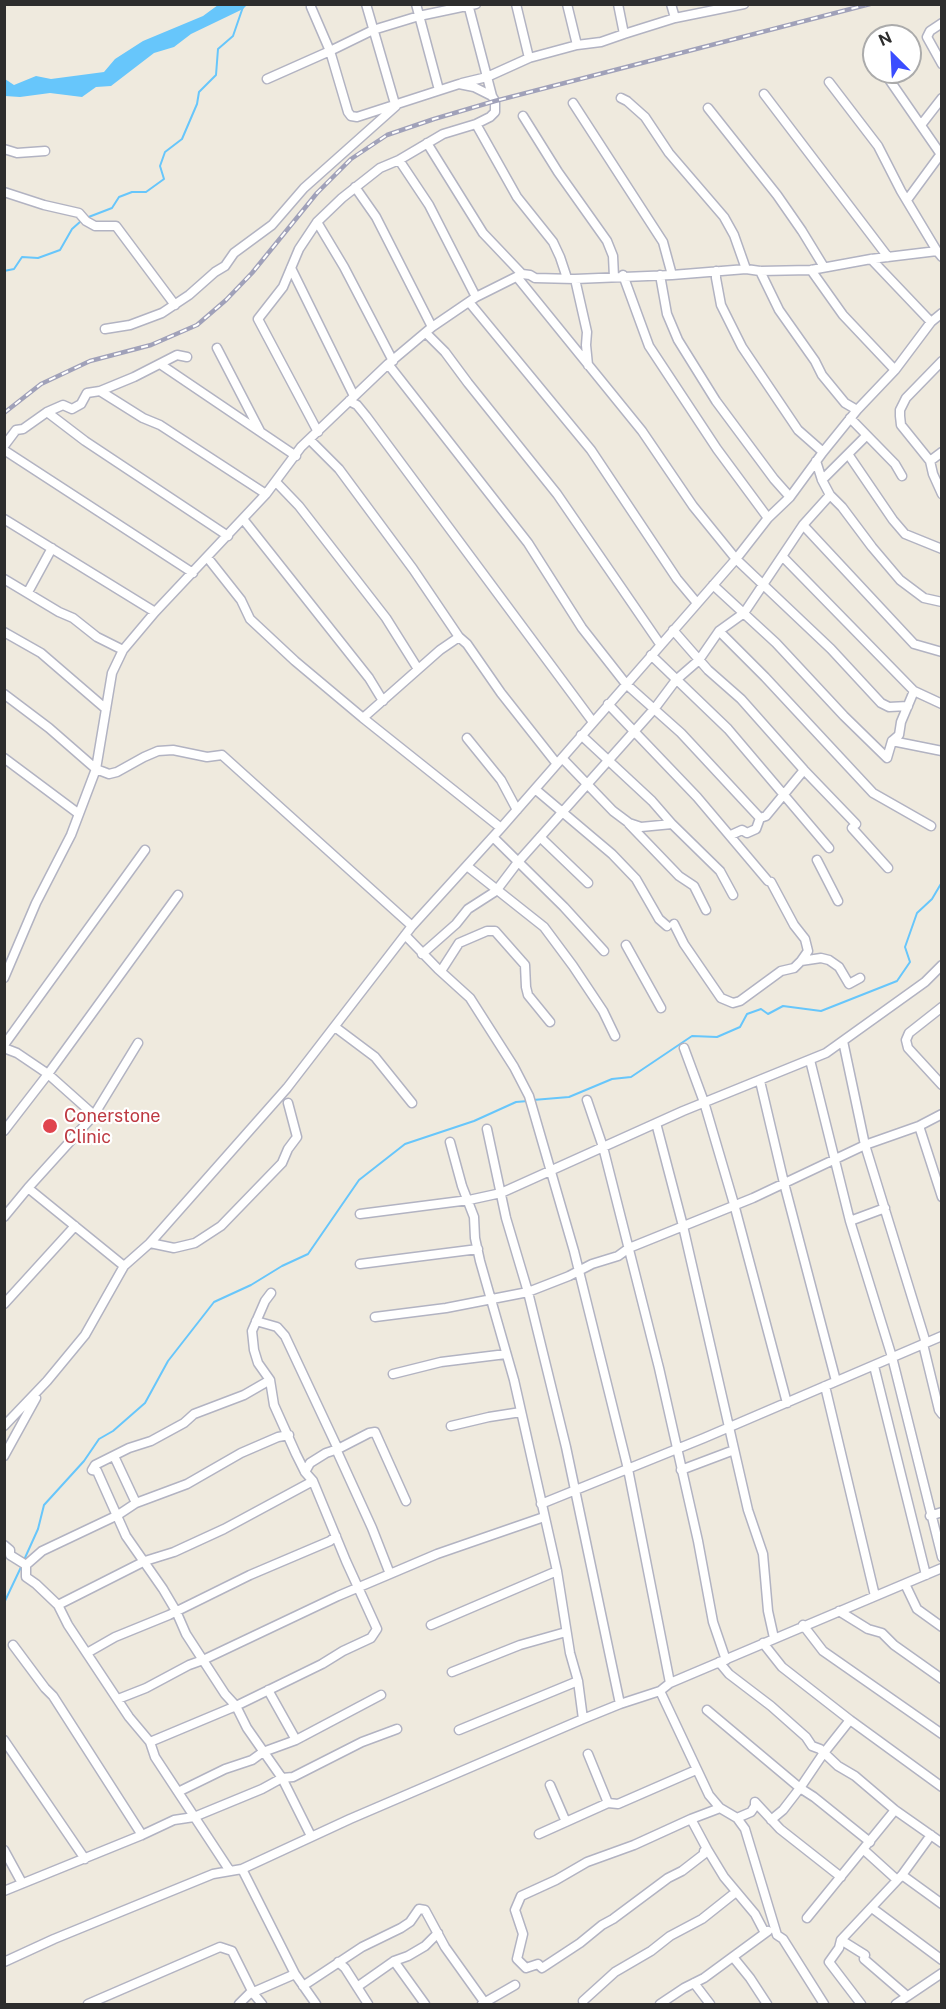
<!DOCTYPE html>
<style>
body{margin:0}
#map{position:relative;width:946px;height:2009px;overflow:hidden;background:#efeade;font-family:"Public Sans",sans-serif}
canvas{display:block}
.frame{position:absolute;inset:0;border:6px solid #2d2d2d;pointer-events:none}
.north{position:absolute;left:862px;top:24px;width:60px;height:60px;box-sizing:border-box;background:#fff;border:2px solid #ababab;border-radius:50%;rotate:336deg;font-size:16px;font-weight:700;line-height:24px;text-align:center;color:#2d2d2d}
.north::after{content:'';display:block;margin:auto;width:21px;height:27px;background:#3b4dff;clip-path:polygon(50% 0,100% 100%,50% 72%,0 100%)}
</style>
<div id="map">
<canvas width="946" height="2009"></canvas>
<div class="frame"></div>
<div class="north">N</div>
</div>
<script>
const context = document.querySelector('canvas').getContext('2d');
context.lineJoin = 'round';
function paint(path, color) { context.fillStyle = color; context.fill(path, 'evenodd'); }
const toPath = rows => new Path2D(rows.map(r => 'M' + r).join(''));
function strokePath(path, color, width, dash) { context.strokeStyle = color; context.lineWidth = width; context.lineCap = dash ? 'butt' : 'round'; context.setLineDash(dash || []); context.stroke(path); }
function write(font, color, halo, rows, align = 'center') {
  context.font = font + ' "Public Sans",sans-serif'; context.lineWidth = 4.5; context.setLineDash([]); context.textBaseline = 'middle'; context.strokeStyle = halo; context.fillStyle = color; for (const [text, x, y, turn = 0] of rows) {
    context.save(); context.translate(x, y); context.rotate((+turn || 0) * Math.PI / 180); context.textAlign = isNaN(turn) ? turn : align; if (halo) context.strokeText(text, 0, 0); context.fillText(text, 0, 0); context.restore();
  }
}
paint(toPath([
 [218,5,247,5,243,9,191,34,174,47,154,53,111,86,96,87,82,97,50,93,20,97,5,96,5,79,14,85,36,76,51,79,104,72,115,59,143,41,203,16]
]), '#67c6fb');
strokePath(toPath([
 [86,218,112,208,119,197,132,192,146,192,164,179,160,166,165,152,182,139,197,104,199,92,216,75,218,49,233,36,244,4],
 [4,271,14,269,22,257,38,258,60,250,72,229,81,221],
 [533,1100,569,1097,612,1079,631,1077,692,1036,717,1037,740,1027,747,1014,761,1009,768,1014,783,1006,821,1011,897,981,910,962,905,947,917,913,932,899,942,882],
 [24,1560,38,1529,44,1505,84,1461,99,1439,113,1431,145,1403,168,1361,214,1302,251,1285,282,1266,308,1254,359,1180,405,1144,474,1121,516,1102,528,1101],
 [4,1603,22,1565]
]), '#67c6fb', 2);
const minor = toPath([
 [366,4,395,104],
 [416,4,439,90],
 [468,4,492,96],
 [516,4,529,58],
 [311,7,330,51,373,30,419,16,476,4],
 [675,18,744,4],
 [942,23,930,31,927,37,942,64],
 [624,34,675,18,671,4],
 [577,45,601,42,624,34,618,4],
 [871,55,874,59],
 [884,72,942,156],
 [267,79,330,51,348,112,351,116,357,117,459,84,474,87,492,96,495,101,495,112,490,117,476,124,443,134,399,160,380,168,342,198,317,222,299,249,283,287,258,319,318,432],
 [829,82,878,146,901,191,937,251],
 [462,83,487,77,529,58,577,45,567,4],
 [764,94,888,257],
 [621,98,627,101,645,117,669,153,724,217,734,235,746,269],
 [573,103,663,242,672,275],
 [708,108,777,195,802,231,824,267],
 [523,116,558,172,607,241,613,256,614,277],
 [476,124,517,197,553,242,560,257,567,278],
 [921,125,942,98],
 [427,143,483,233,522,274],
 [4,149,17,153,45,151],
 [399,160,429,205,476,297],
 [355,187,376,217,432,327],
 [4,192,44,205,79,213,86,221,95,226,116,226,175,305],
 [907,200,940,155],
 [317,222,344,267,393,361],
 [871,259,931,322],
 [291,268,354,396],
 [811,270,843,315,895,370],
 [716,271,716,278,721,305,742,347,798,430,823,452],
 [760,271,779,310,815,361,822,375,845,403,857,410],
 [623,275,649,346,717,449,768,518],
 [660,275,667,314,678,340,716,401,774,479,790,497],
 [517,277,642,431,693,506,736,559,831,649,881,703,889,707,908,706],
 [575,279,587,332,586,345,588,365],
 [469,302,591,450,677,579,697,603],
 [105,329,130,325,162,313,189,295,215,272,225,266,234,253,272,225,304,188,396,106],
 [426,333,445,352,468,383,557,494,660,644],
 [217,348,260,431],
 [942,361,906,398,900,410,900,416,901,425,930,461,933,474,942,494],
 [160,364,296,456],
 [388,364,528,543,582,628,626,684,681,733,760,818],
 [100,391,143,418,160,425,266,494],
 [349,401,357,405,366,416,593,722],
 [47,412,85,441,228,536],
 [850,418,895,464,902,476],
 [310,440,339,469,413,569,459,637,467,644,501,693,557,764],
 [4,446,16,430,23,429,47,412,63,405,72,409,81,404,87,393,100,391,134,377,177,355,187,357],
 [4,450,193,573],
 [848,454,893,520,905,534,942,549],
 [816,461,822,480,830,495],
 [930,461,942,452],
 [822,480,866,436],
 [276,482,299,506,386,618,418,669],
 [4,519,155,612],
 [243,519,369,678,383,701],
 [803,525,914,644,942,652],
 [207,557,241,600,250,619,295,661,363,718,440,650,459,637],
 [783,557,914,691],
 [4,579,59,612,73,618,97,637,123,650],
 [713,585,776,643,844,716,887,758,892,741,899,735,901,722,914,691,942,704],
 [28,592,52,548],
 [673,630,708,670,741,699,804,770,856,824],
 [4,632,41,653,106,709],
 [651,655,728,729,829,848],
 [4,694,49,728,96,769,109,774,117,772,144,757,158,751,173,750,207,757,222,755,412,926],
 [608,704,697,797,768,881],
 [363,718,501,828],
 [581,735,652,801,672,824],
 [467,738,501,780,517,810],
 [892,741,942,751],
 [4,758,79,814],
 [562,758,613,811,629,823,641,827,672,824,720,871,733,895],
 [535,789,612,854,636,879,659,919,667,926],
 [629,824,679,876,694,886,706,910],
 [931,826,873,793,765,677,719,631,744,613,803,525,830,495,842,507,872,547,900,580,924,598,942,602],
 [852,828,888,868],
 [731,835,742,830,747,833,756,829,760,818,766,816,804,770],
 [493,837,564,907,604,951],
 [540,837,588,883],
 [817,860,838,901],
 [467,866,544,927,573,966,603,1011,615,1036],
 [771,882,794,925,805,939,808,951,801,961],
 [674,924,684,944,721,998,733,1003,740,1001,781,971,794,968,801,961,821,958,829,960,839,967,849,984,860,978],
 [405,935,438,969,470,998,514,1067,529,1096,574,1251,628,1469,670,1683],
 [626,945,661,1008],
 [422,954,456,924,468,909,496,891,518,862,655,708,676,680,699,660,719,631],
 [441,971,459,943,487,931,495,931,525,965,526,987,528,995,550,1022],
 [4,978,36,903,71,835,96,769,112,673,123,650,155,612,266,494,301,447,388,364,432,327,476,297,522,274,530,275,535,278,575,279,672,275,746,269,760,271,811,270,871,259,937,251,942,257],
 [942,1007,909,1033,906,1040,908,1048,942,1085],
 [335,1027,375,1057,412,1103],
 [843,1041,865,1145,926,1343],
 [4,1045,145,850],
 [4,1048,17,1053,48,1074,94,1115],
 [684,1048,704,1102,734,1204,787,1403],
 [810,1060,850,1221,892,1357,942,1557],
 [760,1081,784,1183,836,1381],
 [587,1100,603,1147,659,1368,698,1541,713,1622,726,1660],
 [656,1123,683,1226,748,1510,763,1554,768,1611,774,1638],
 [919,1126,942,1197],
 [487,1129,506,1218,528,1292,566,1447,620,1704],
 [4,1131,48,1074,178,895],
 [450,1142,462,1186,474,1217,475,1238,480,1261,514,1380,557,1571,570,1653,578,1681,583,1719],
 [28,1188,124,1266],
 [360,1214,469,1200,501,1193,683,1111,826,1053,925,982,942,965],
 [4,1217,28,1188,94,1115,138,1043],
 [850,1221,885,1208],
 [150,1243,174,1248,195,1243,221,1226,282,1163,288,1149,297,1137,288,1103],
 [360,1264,478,1249],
 [4,1304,75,1226],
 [375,1317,446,1308,528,1292,569,1276,592,1264,618,1256,629,1248,753,1198,865,1145,919,1126,942,1114],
 [256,1321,277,1327,285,1336,338,1449],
 [923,1344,939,1410,942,1414],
 [874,1366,926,1575],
 [393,1374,441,1362,506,1354],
 [270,1380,244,1395,194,1414,184,1423,151,1441,129,1448,95,1465,92,1470,97,1471,126,1536,163,1589,176,1611,186,1634,225,1694,236,1706,247,1728,282,1778,311,1836],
 [825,1386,875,1596],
 [4,1426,47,1381,85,1335,124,1266,150,1243,287,1088,412,926,501,828,736,559,768,518,790,497,823,452,857,410,895,370,931,322,942,313],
 [451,1426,489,1417,521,1412],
 [336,1449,372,1528,390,1574,437,1554,544,1517],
 [4,1456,36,1398],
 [114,1456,136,1503],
 [681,1470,734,1450],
 [305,1472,310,1463,326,1453,338,1449,369,1433,375,1432,406,1501],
 [541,1504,704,1438,942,1336],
 [930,1516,942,1512],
 [4,1545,10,1550,10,1555,26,1565,26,1577,36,1584,58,1605,68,1625,129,1717,150,1742,155,1757,230,1871],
 [26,1565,42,1551,118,1515,136,1503,187,1484,241,1453,278,1437,289,1435],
 [905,1584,917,1609,942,1627],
 [58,1605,145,1561,174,1552,224,1529,313,1481],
 [839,1611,868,1629,882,1633,894,1645,942,1679],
 [431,1625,557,1571],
 [803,1625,823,1651,942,1734],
 [763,1643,782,1667,850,1720,942,1787],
 [13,1645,45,1688,53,1696,142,1835],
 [87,1653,115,1637,169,1615,250,1575,330,1541,336,1536],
 [719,1662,729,1674,771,1706,806,1737,812,1746,820,1749,838,1766,855,1776,895,1810,942,1843],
 [452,1672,520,1645,566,1632],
 [268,1690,296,1740],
 [660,1691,709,1795,720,1808,737,1818,745,1829,777,1935,783,1939,824,2004],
 [118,1699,146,1688,189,1665,203,1660,338,1596,390,1574],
 [707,1710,800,1788,814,1797,870,1842],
 [459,1730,578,1681],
 [4,1740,85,1859],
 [150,1742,236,1706,322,1664,343,1651,371,1638,377,1629,346,1561,313,1481,305,1472,296,1454,274,1405,270,1380,258,1363,254,1350,252,1331,265,1301,271,1293],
 [588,1754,608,1803],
 [550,1785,566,1822],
 [178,1792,225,1769,252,1760,263,1752,296,1740,381,1695],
 [720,1808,691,1819,634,1845,587,1862,556,1880,521,1896,515,1910,523,1934,517,1959,526,1968,538,1964,542,1968,580,1943,602,1925,613,1919,668,1878,682,1871,704,1854,704,1851,707,1849,724,1877,755,1914,765,1933],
 [737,1818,751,1812,755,1806,755,1802,780,1829,841,1877],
 [691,1819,707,1849],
 [771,1820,783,1810,800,1788,823,1754,850,1720],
 [539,1834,608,1803,618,1804,696,1770],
 [4,1850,22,1883],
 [864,1850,896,1879],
 [242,1869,295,1974,316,2004],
 [902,1875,942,1904],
 [4,1891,142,1835,174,1820,194,1817,262,1789,282,1778,293,1777,362,1742,397,1729],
 [872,1908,942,1960],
 [807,1918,895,1810],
 [841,1940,865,1955,864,1959,907,1996],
 [733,1957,750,1978,767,2004],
 [394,1961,425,2004],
 [4,1962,54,1939,213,1874,242,1869,350,1819,583,1719,620,1704,660,1691,670,1683,942,1568],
 [338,1962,345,1968,368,2004],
 [694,1983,710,2004],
 [303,1986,362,1947,401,1928,410,1922,419,1909,425,1910,445,1947,485,2003],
 [357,1987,394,1961,408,1956,425,1946,438,1933],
 [583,2001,615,1972,651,1951,670,1936,702,1919,736,1892],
 [88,2004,220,1947,232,1951,253,1993,262,2004],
 [239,2004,249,1994,295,1974],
 [482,2004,515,1985],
 [660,2004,684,1988,704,1978,768,1931],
 [861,2004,829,1962,839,1948,841,1940,902,1875,931,1835],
 [896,2004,942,1973]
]);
strokePath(minor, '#b2b3c2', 11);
strokePath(minor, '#fff', 8);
const rail = toPath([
 [4,413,41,384,90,361,151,345,197,325,226,300,252,273,317,193,351,159,387,135,434,119,495,101,870,4]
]);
strokePath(rail, '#a0a1b9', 4.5);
strokePath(rail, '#fff', 2, [7]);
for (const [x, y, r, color] of [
 [50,1126,8,"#e0444e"]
]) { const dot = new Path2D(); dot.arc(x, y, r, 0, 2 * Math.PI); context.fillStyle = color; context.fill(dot); strokePath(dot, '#fff', 2); }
write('18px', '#be3a42', '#fff', [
 ["Conerstone",64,1116],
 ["Clinic",64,1137]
], 'left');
</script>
